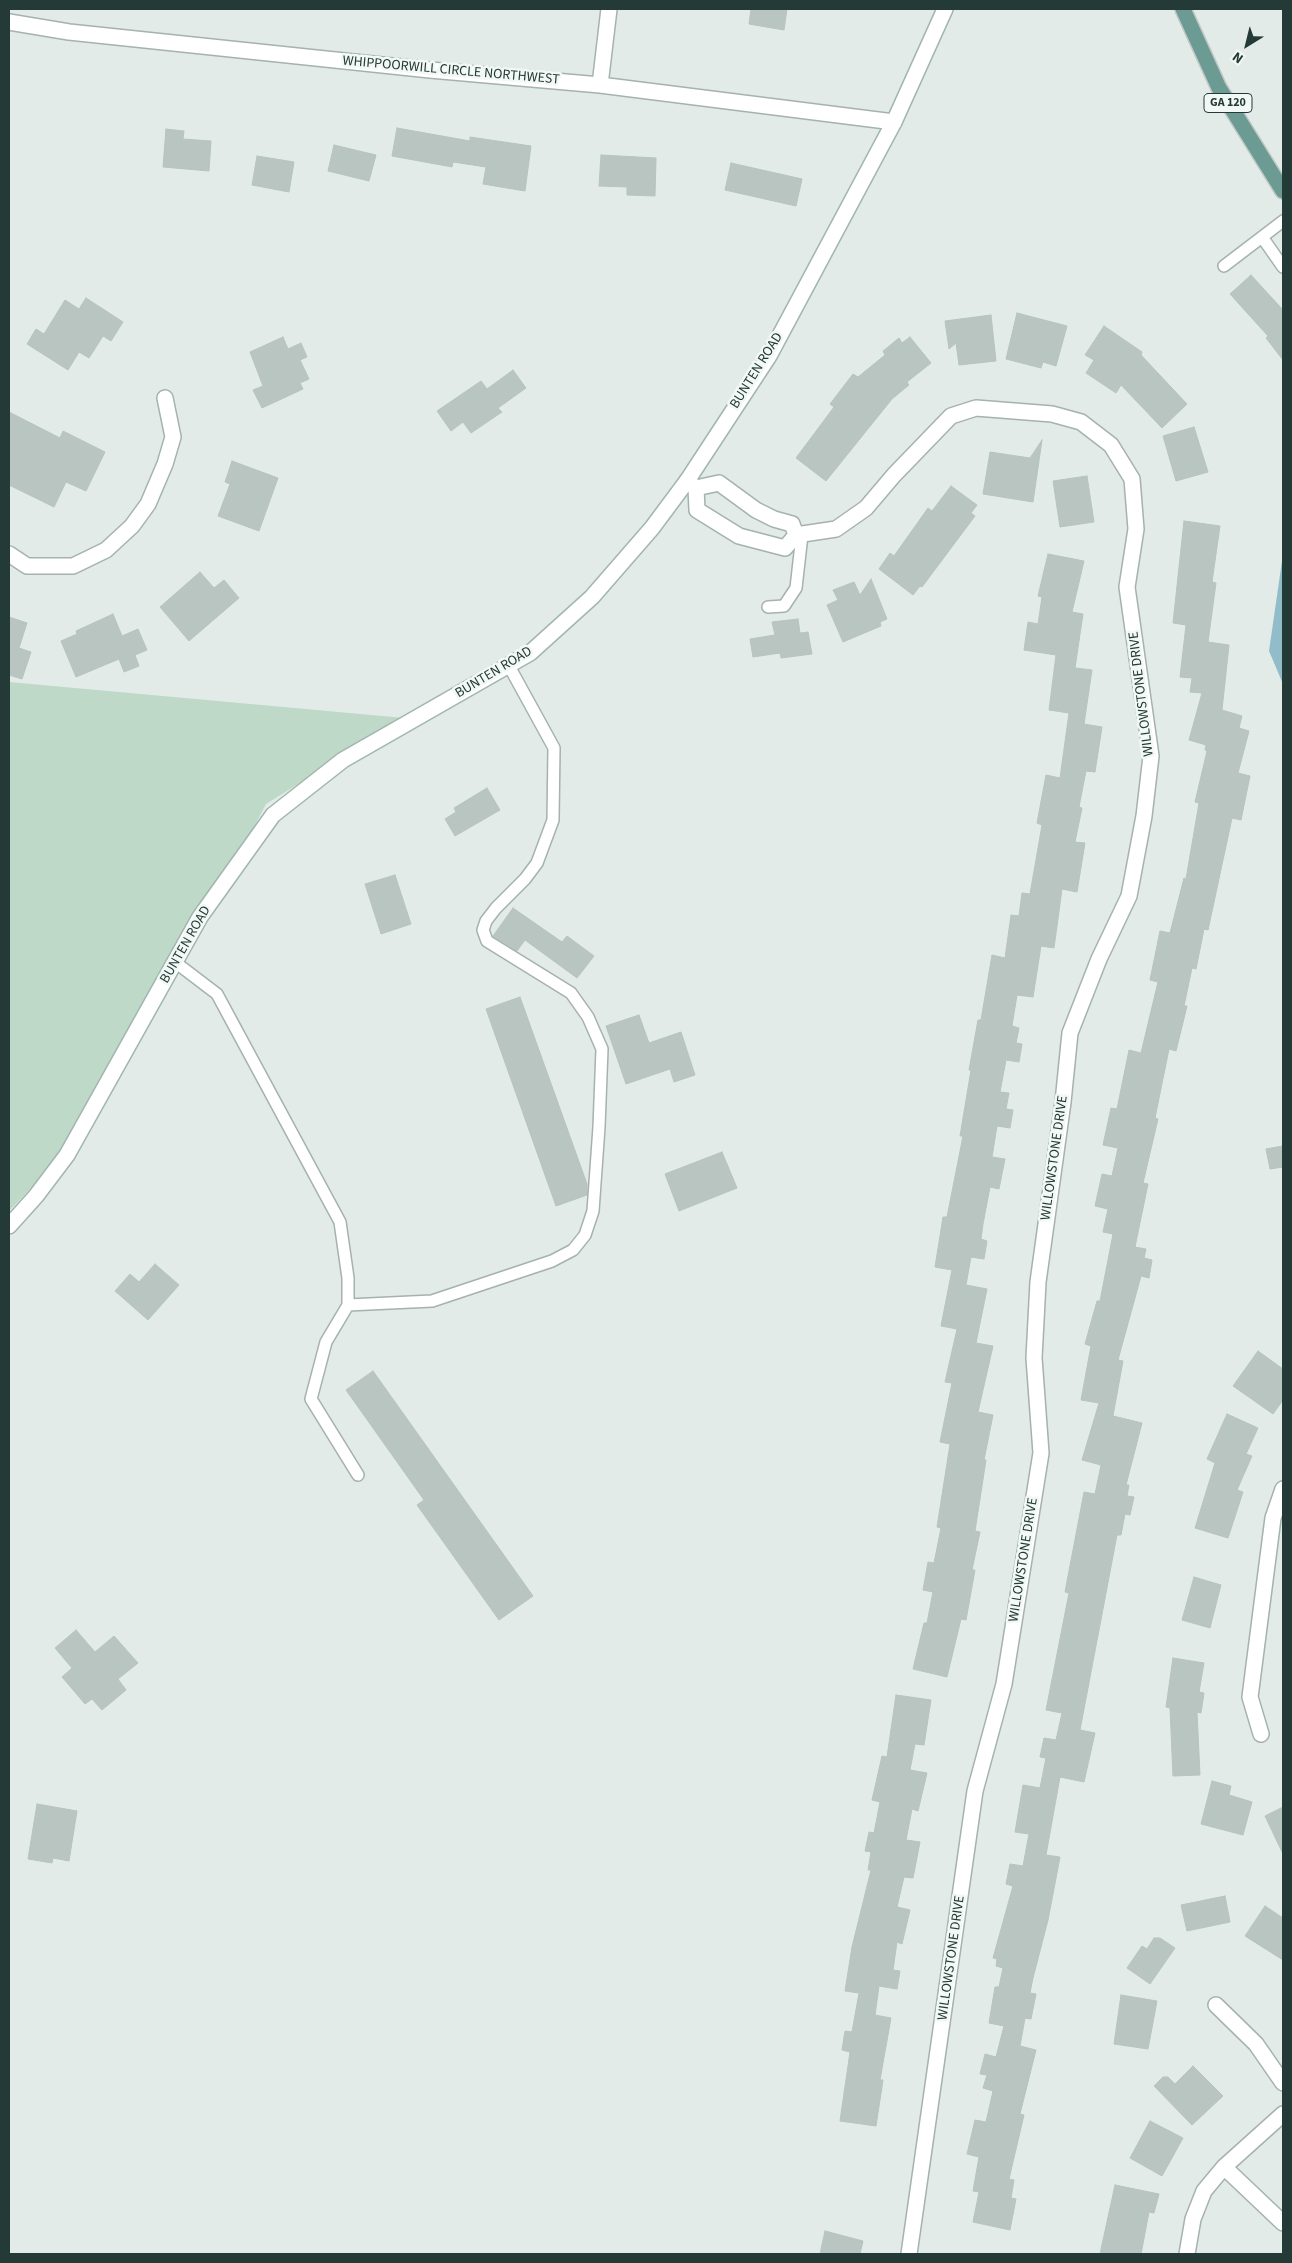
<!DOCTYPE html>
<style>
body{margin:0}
#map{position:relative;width:1292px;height:2263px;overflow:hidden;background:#e2ebe8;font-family:"Source Sans 3",sans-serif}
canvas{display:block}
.frame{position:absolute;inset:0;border:10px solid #243a36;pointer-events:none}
.north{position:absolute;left:1222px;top:20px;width:50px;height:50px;-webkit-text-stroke:4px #f2f8f5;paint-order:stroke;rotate:216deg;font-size:14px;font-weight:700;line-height:20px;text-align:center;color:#243a36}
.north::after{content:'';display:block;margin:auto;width:18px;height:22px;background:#243a36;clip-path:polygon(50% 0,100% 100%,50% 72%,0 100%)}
</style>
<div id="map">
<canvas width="1292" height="2263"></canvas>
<div class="frame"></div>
<div class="north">N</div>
</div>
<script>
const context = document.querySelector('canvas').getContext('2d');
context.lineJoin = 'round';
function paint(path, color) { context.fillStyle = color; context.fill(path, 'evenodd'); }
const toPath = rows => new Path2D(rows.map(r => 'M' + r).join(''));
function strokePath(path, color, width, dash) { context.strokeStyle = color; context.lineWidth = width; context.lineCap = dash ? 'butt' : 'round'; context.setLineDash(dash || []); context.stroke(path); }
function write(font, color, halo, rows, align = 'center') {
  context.font = font + ' "Source Sans 3",sans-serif'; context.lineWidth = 5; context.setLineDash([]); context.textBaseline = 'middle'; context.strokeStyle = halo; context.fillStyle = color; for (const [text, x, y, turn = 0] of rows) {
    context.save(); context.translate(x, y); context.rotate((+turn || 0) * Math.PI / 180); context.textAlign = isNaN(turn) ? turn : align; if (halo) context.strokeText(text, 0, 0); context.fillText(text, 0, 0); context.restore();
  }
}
paint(toPath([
 [9,682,404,718,266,804,183,961,91,1125,9,1211]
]), '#bed9c7');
paint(toPath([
 [1282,561,1283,561,1283,684,1269,651]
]), '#91bcc9');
const building = toPath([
 [751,9,787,9,784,30,749,24,751,9],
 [397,128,470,141,470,137,531,146,525,191,483,184,486,167,453,162,452,167,392,156,397,128],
 [166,129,184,131,183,139,211,141,209,171,163,167,166,129],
 [334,145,376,155,369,181,328,171,334,145],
 [601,155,656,158,655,196,627,195,627,187,599,186,601,155],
 [257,156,294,162,289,192,252,185,257,156],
 [731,163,802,179,796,206,725,190,731,163],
 [1251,275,1283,310,1283,360,1266,338,1268,336,1230,294,1251,275],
 [86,298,123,322,111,341,103,336,89,358,79,352,68,370,27,344,36,329,44,334,65,300,79,309,86,298],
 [1017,313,1067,326,1056,366,1043,362,1041,368,1006,359,1017,313],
 [991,315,996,361,959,365,956,343,949,349,945,321,991,315],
 [1104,326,1142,352,1141,355,1187,404,1162,428,1121,385,1116,393,1086,373,1094,360,1085,355,1104,326],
 [283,337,288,349,301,343,307,357,300,360,309,379,300,383,303,389,262,408,253,390,263,386,250,352,283,337],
 [910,337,931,363,907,382,909,385,892,399,826,481,796,458,834,407,830,404,853,374,858,377,885,355,883,351,899,338,902,343,910,337],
 [513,370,526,388,498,408,502,412,471,433,463,422,451,431,437,411,481,381,487,389,513,370],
 [9,412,60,438,63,431,105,452,86,491,66,482,54,507,9,485,9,412],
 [1194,427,1208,472,1176,481,1163,436,1194,427],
 [1042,440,1033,502,983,494,990,452,1030,458,1042,440],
 [232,461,278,478,259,531,218,516,230,484,225,482,232,461],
 [1087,476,1094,522,1060,527,1053,481,1087,476],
 [951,486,977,505,971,513,975,516,922,587,920,586,913,595,879,569,890,553,894,556,928,508,932,511,951,486],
 [1184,521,1220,526,1212,582,1216,583,1208,642,1229,645,1222,710,1242,716,1239,728,1249,731,1238,773,1250,776,1241,820,1232,818,1208,930,1204,929,1196,969,1192,968,1184,1006,1187,1006,1176,1051,1169,1049,1155,1118,1158,1119,1143,1183,1148,1184,1135,1247,1146,1249,1144,1258,1152,1260,1149,1278,1141,1276,1118,1360,1123,1361,1113,1416,1142,1423,1126,1485,1129,1485,1127,1496,1134,1497,1130,1515,1125,1514,1121,1535,1117,1535,1080,1730,1095,1733,1084,1782,1060,1777,1046,1855,1060,1857,1048,1920,1033,1978,1030,1993,1036,1994,1031,2019,1025,2018,1020,2046,1036,2050,1020,2114,1024,2115,1009,2179,1014,2180,1011,2198,1016,2199,1010,2230,973,2222,979,2192,973,2191,979,2157,967,2154,975,2120,986,2122,993,2091,983,2088,987,2075,980,2074,985,2054,996,2057,1004,2026,989,2023,995,1987,999,1987,1003,1968,996,1966,997,1959,993,1958,1013,1886,1006,1884,1010,1864,1023,1866,1029,1834,1015,1832,1023,1785,1040,1788,1046,1758,1040,1757,1044,1738,1056,1740,1062,1713,1046,1710,1069,1593,1065,1592,1084,1492,1095,1494,1101,1465,1082,1460,1099,1403,1081,1400,1091,1346,1085,1344,1097,1301,1100,1301,1113,1234,1103,1232,1108,1209,1095,1206,1102,1174,1112,1176,1118,1148,1103,1145,1111,1108,1117,1109,1129,1050,1141,1053,1158,982,1150,980,1160,931,1170,933,1184,878,1186,879,1199,803,1195,802,1207,751,1205,750,1206,745,1189,740,1202,693,1190,692,1192,678,1180,677,1186,625,1173,623,1184,521],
 [1048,554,1084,561,1072,612,1083,614,1075,668,1092,670,1084,724,1102,727,1095,772,1086,771,1079,807,1082,808,1075,842,1085,843,1077,892,1062,889,1054,948,1041,946,1033,997,1017,995,1012,1026,1019,1028,1016,1043,1022,1044,1019,1062,1006,1060,1000,1092,1009,1093,1006,1109,1013,1110,1010,1128,997,1126,992,1157,1005,1159,999,1189,990,1187,983,1224,981,1239,987,1241,984,1259,971,1257,966,1285,987,1289,976,1343,993,1346,978,1412,993,1415,984,1460,986,1460,975,1531,980,1532,972,1570,975,1570,966,1620,961,1619,947,1677,913,1669,924,1623,927,1623,933,1592,923,1590,928,1562,934,1563,941,1528,937,1527,950,1444,940,1442,952,1383,945,1382,957,1329,941,1326,952,1270,935,1267,943,1217,947,1217,963,1136,960,1136,971,1070,969,1070,978,1020,981,1020,992,955,1005,958,1011,915,1019,916,1022,893,1030,894,1042,825,1037,823,1046,775,1060,778,1069,713,1049,710,1056,655,1024,650,1028,622,1038,624,1042,597,1038,596,1048,554],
 [200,572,214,588,224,580,239,598,189,641,160,607,200,572],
 [871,579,887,619,880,622,881,626,843,642,827,605,838,600,833,590,854,582,860,595,871,579],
 [113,614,122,636,138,629,147,650,135,655,139,666,124,672,119,659,76,677,61,641,77,634,76,631,113,614],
 [9,617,27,623,19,648,31,652,22,679,9,675,9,617],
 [798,619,800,633,808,632,812,654,781,658,780,653,753,657,750,639,775,635,772,622,798,619],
 [487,788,500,810,455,836,445,819,456,812,454,808,487,788],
 [395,875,411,924,381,934,365,884,395,875],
 [513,908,562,942,567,936,594,956,577,978,525,940,517,951,493,936,513,908],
 [520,997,587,1184,587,1195,556,1206,486,1009,520,997],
 [639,1015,649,1043,681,1032,695,1075,674,1082,670,1069,626,1084,606,1026,639,1015],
 [1283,1146,1283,1167,1270,1169,1266,1149,1283,1146],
 [722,1152,737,1188,679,1211,665,1174,722,1152],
 [155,1264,179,1285,148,1320,115,1291,130,1274,139,1282,155,1264],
 [1258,1351,1283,1369,1283,1400,1273,1414,1233,1386,1258,1351],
 [373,1371,533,1596,499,1620,417,1505,424,1500,346,1390,373,1371],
 [1227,1414,1258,1428,1246,1454,1252,1456,1237,1490,1243,1492,1228,1538,1195,1528,1215,1463,1207,1459,1227,1414],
 [1194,1577,1221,1585,1210,1628,1182,1620,1194,1577],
 [76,1630,95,1652,114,1636,138,1663,118,1679,126,1690,102,1710,92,1699,85,1704,62,1677,72,1668,55,1648,76,1630],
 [1173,1658,1204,1663,1199,1692,1204,1693,1201,1713,1197,1712,1200,1775,1173,1776,1170,1708,1166,1707,1173,1658],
 [896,1695,931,1700,924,1745,915,1744,910,1770,927,1773,918,1811,912,1809,906,1840,920,1842,913,1878,904,1877,897,1907,910,1910,902,1944,897,1942,893,1970,900,1971,897,1989,879,1986,875,2015,891,2018,880,2080,883,2080,876,2126,840,2121,850,2052,842,2050,845,2031,852,2032,859,1993,845,1991,852,1947,871,1870,868,1870,871,1852,865,1851,869,1832,874,1833,880,1802,872,1800,882,1756,887,1757,896,1695],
 [1212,1781,1231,1786,1229,1795,1252,1802,1243,1835,1201,1824,1212,1781],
 [37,1804,77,1811,69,1861,53,1858,52,1863,28,1859,37,1804],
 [1283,1807,1283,1854,1265,1816,1283,1807],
 [1225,1896,1230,1922,1187,1931,1181,1905,1225,1896],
 [1265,1906,1283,1918,1283,1960,1245,1936,1265,1906],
 [1154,1938,1160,1938,1175,1948,1150,1984,1127,1968,1142,1946,1147,1949,1154,1938],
 [1121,1995,1157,2001,1148,2049,1114,2044,1121,1995],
 [1193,2066,1223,2096,1192,2125,1154,2086,1163,2077,1168,2077,1175,2084,1193,2066],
 [1150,2121,1183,2138,1162,2176,1130,2158,1150,2121],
 [1115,2185,1159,2194,1154,2213,1149,2212,1141,2254,1100,2254,1115,2185],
 [825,2231,863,2241,860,2254,820,2254,825,2231]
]);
paint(building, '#b8c5c1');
strokePath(building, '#b6c3bf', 1);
const lane = toPath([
 [1262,237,1283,267],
 [1224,266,1283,221],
 [768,607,784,606,796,588,802,535],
 [175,962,217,994,340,1222,348,1278,348,1305,326,1342,311,1399,358,1475],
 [348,1305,432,1301,552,1261,573,1250,585,1235,593,1211,599,1127,602,1049,588,1017,571,993,487,941,483,930,486,921,496,908,525,879,537,863,553,820,554,748,509,666]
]);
const street = toPath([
 [9,22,69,32,430,70,600,85,894,122],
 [600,85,609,9],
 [687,481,696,488,697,510,739,536,785,548,796,535],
 [696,488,719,483,756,510,774,519,792,524,796,535],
 [796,535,836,529,866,508,894,475,951,416,976,408,1052,414,1081,422,1111,445,1132,479,1136,529,1127,587,1151,756,1144,816,1129,896,1099,959,1070,1033,1063,1102,1038,1282,1034,1358,1041,1453,1004,1684,975,1791,909,2254],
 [9,554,27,566,73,566,106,550,132,526,148,504,165,464,173,437,165,398],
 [1261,1734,1250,1697,1273,1518,1283,1489],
 [1216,2005,1256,2044,1283,2083],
 [1224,2167,1283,2223],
 [1187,2254,1193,2219,1204,2191,1224,2167,1283,2114]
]);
const secondary = toPath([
 [9,1226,36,1196,67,1155,200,917,273,815,343,760,530,653,592,597,652,528,687,481,769,356,894,122,945,9]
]);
const primary = toPath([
 [1183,9,1219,88,1283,191]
]);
strokePath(lane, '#a5b2af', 14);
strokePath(street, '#a5b2af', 18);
strokePath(secondary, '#a2b5b0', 18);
strokePath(primary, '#c2c8c7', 18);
strokePath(lane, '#fff', 11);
strokePath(street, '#fff', 15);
strokePath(secondary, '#fff', 15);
strokePath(primary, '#6c9b93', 15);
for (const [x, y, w] of [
 [1228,103,48]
]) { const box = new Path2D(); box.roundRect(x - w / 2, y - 9.5, w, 19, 4); context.fillStyle = '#f2f8f5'; context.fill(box); strokePath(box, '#243a36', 1); }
write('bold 12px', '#243a36', null, [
 ["GA 120",1228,103]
]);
write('14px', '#243a36', '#f2f8f5', [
 ["WHIPPOORWILL CIRCLE NORTHWEST",451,71,5],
 ["BUNTEN ROAD",757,371,-58],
 ["BUNTEN ROAD",494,673,-31],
 ["WILLOWSTONE DRIVE",1142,694,-97],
 ["BUNTEN ROAD",186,945,-60],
 ["WILLOWSTONE DRIVE",1055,1158,-82],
 ["WILLOWSTONE DRIVE",1024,1560,-81],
 ["WILLOWSTONE DRIVE",952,1958,-82]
]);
</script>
